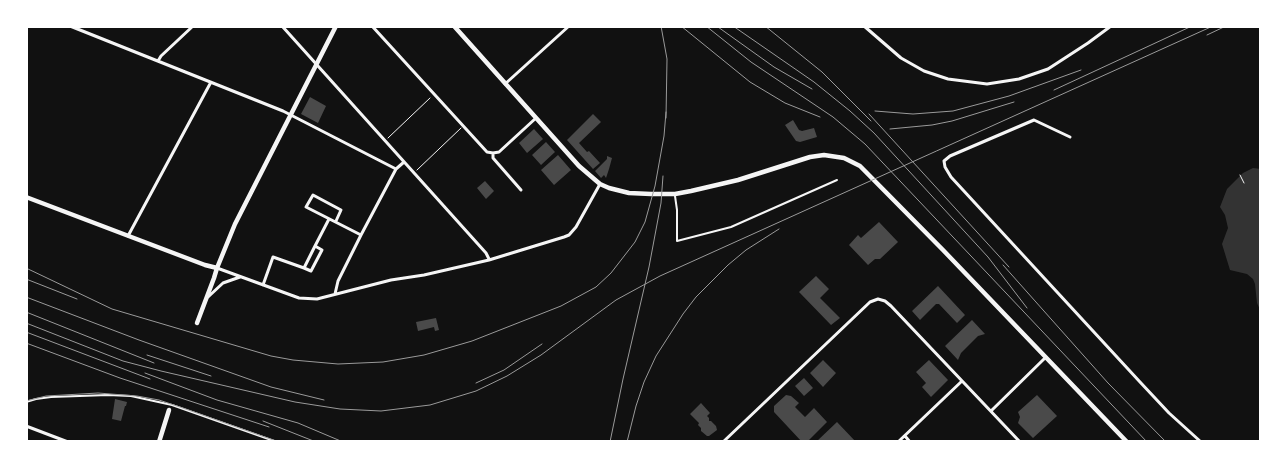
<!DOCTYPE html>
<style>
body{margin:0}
#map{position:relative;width:1287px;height:468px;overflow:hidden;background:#111;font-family:Barlow,sans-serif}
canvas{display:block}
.frame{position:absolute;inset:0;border:28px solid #fff;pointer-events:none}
</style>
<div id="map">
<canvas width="1287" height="468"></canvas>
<div class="frame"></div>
</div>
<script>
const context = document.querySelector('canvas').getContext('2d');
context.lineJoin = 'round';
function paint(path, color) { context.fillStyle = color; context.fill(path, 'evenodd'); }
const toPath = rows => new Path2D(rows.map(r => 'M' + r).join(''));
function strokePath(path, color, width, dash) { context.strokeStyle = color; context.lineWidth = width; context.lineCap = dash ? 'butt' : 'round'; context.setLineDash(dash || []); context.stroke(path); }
paint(toPath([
 [1253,168,1261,169,1261,312,1257,303,1255,284,1253,279,1247,274,1230,270,1222,244,1228,228,1225,215,1220,207,1227,189,1243,173]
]), '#333');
paint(toPath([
 [310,97,326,106,318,123,301,114],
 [593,114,601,122,579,143,587,152,589,151,600,163,593,169,567,140],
 [793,120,799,130,802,131,814,128,817,137,800,142,796,141,785,125],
 [534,129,543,139,527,153,519,143],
 [546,142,555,152,541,165,532,155],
 [558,155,571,170,554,185,541,170],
 [607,156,612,158,609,169,606,178,604,175,601,178,595,171,607,159],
 [485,181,494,191,486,199,477,188],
 [879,222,898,242,880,259,875,259,868,265,849,245,858,235,861,238],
 [816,276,829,289,820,298,840,318,831,325,799,292],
 [938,286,965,315,957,323,939,304,936,304,920,320,912,311],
 [436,318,439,330,435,331,434,327,418,331,416,322],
 [972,320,985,334,978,336,961,353,958,360,945,346],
 [823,360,836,373,823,387,810,373],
 [929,360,948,380,931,397,922,387,926,383,916,372],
 [804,378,813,388,804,396,795,386],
 [786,395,791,396,799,403,795,407,805,417,814,408,827,422,807,442,802,442,774,412,774,406],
 [1037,395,1057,416,1033,438,1018,423,1020,417,1018,412],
 [115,399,127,402,126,406,125,406,121,421,112,419],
 [701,403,710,413,707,416,709,418,709,421,711,421,716,426,717,430,709,436,707,436,701,431,701,428,698,425,699,423,690,414],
 [837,422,856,442,816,442]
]), '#4a4a4a');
strokePath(toPath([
 [388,138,430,98],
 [417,170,461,128],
 [1240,175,1244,183]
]), '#f5f5f5', 1);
strokePath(toPath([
 [675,196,677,210,677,241,731,227,837,180],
 [26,402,36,399,51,397,108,395,131,396,172,405,277,442]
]), '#f5f5f5', 2);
strokePath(toPath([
 [70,26,283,111,396,169],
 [282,26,486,253,489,259],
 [372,26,487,152,493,153,499,152,536,118],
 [864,26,901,58,924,71,948,79,987,84,1019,79,1048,69,1088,43,1111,26],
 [158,61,161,56,193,26],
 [505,84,569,26],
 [1070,137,1034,120,950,156,944,161,945,167,951,177,1140,382,1169,413,1201,442],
 [493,153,493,158,521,190],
 [336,221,341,210,313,195,306,207,361,235],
 [128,236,211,82],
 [315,246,304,268,311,271,322,250,315,246,329,219],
 [217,268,299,298,317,299,391,280,424,275,489,260,564,237,569,235,576,227,600,184],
 [263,285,273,257,304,268],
 [335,294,338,281,361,235,396,169,404,162],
 [208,297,223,283,240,277],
 [991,411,1045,358],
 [26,426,68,442],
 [905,436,910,442],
 [723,442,870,302,878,299,885,301,891,306,1020,442],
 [898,442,962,381]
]), '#f5f5f5', 3);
strokePath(toPath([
 [454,26,579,166,600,184,609,188,629,193,651,194,675,194,691,191,738,180,810,157,824,155,844,158,860,166,943,250,1127,442],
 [26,197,205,265,217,268],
 [197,323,214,278,217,268,235,224,336,26],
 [159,442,169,410]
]), '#f5f5f5', 4.5);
strokePath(toPath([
 [26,401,46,396,98,393,137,396,159,400,180,407,279,442]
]), '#9a9a9a', 1);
strokePath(toPath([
 [661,26,667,59,666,118],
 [681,26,750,82,785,103,820,117],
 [706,26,751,62,833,117,865,144,1147,442],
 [733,26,814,82,850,111,874,133,988,257,1027,308],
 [765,26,822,72,871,121],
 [718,27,774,67,812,89],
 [1207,35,1226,26],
 [1054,90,1192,26],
 [875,111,913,114,953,111,1009,96,1081,70],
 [869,114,1009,267],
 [890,129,932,125,952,121,1014,102],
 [1003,265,1108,383,1166,442],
 [26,268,112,309,271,356,293,360,338,364,383,362,424,355,472,341,561,306,596,287,611,273,635,242,645,222,655,186,664,136,666,112],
 [26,279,77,299],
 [26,297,139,340,271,387,324,400],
 [26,312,154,363],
 [26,323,123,361,161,371,295,402,340,409,381,411,430,405,476,391,507,376,541,355,616,300,660,276,1213,26],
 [26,332,150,379],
 [26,343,120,378,269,427],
 [147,355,211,376],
 [145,373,217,400,298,423,343,442],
 [476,383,504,370,542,344],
 [263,421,316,442],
 [610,442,623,379,649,267,661,203,663,176],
 [627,442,636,406,644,382,656,356,683,314,696,297,728,265,746,250,779,229]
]), '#9a9a9a', 1);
</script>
